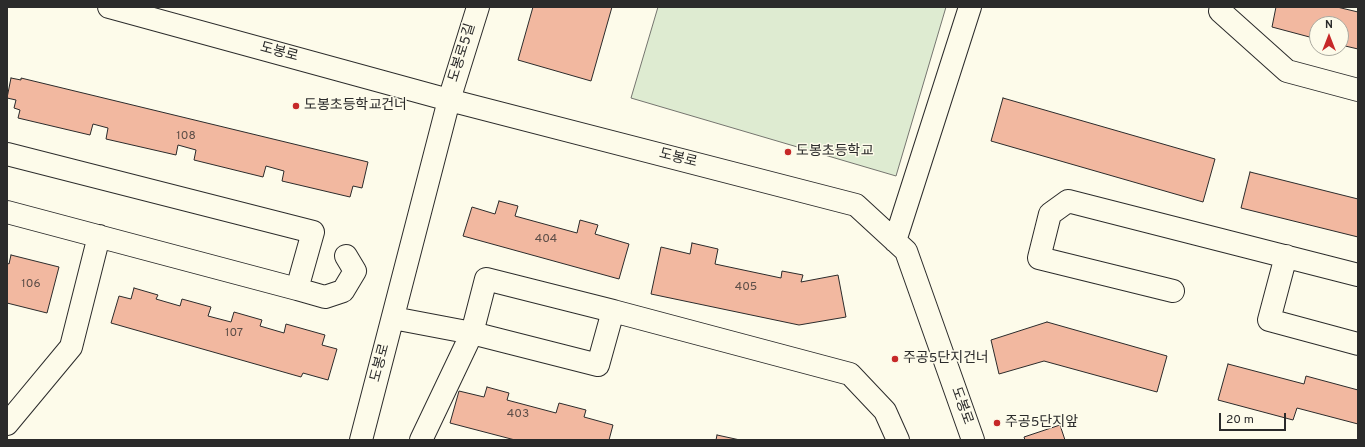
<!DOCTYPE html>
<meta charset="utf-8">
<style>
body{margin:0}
#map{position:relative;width:1365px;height:447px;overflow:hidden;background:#fdfbea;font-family:Overpass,sans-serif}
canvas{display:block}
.frame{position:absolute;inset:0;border:8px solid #2b2b2b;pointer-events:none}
.north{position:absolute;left:1309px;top:16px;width:40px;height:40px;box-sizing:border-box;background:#fdfbea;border:1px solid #a9a89e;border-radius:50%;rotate:0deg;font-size:11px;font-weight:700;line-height:16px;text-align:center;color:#2b2b2b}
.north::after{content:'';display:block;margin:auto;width:14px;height:18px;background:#c62828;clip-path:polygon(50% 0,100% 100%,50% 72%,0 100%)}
.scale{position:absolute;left:1219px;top:413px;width:67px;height:18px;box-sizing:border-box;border:2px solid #2b2b2b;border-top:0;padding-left:5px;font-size:12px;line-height:14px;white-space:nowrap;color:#2b2b2b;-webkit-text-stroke:3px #fdfbea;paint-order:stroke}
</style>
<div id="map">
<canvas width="1365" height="447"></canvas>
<div class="frame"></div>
<div class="north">N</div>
<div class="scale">20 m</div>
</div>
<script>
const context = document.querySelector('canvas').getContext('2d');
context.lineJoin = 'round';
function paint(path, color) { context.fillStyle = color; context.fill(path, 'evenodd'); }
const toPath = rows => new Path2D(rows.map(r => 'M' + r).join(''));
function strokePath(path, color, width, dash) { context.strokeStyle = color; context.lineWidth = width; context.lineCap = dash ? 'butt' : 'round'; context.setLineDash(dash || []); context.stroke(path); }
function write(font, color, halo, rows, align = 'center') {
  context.font = font + ' Overpass,"Noto Sans KR",sans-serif'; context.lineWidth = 3; context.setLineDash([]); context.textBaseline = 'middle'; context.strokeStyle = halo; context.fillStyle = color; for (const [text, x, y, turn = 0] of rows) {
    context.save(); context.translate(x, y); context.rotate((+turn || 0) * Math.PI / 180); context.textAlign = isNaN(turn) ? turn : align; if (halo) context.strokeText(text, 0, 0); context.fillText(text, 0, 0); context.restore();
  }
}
const green = toPath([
 [658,7,946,7,896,176,631,98,658,7]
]);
paint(green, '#deebd1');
strokePath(green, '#74746e', 1);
const building = toPath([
 [533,7,612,7,591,81,518,60,533,7],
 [1276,7,1337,7,1358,12,1358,49,1341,45,1341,24,1317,24,1317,39,1272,27,1276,7],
 [11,78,21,80,21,78,368,162,362,188,353,186,350,197,282,181,284,171,266,166,263,177,194,160,196,150,178,145,176,155,106,139,108,128,93,124,90,135,18,118,20,110,14,108,16,100,7,98,11,78],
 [1003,98,1215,159,1203,202,991,141,1003,98],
 [1250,172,1358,199,1358,237,1241,208,1250,172],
 [499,201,518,206,515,216,577,233,580,220,598,225,595,234,629,244,619,279,463,236,472,207,495,214,499,201],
 [692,243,718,249,715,264,781,278,782,271,803,275,801,282,838,275,846,317,799,325,651,294,661,247,690,254,692,243],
 [11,255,59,267,47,313,7,303,7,263,9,264,11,255],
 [134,288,158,295,156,299,180,306,182,299,211,307,208,316,231,322,234,312,262,320,260,326,284,333,286,324,325,335,322,345,337,349,328,380,303,373,301,377,111,323,119,296,131,299,134,288],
 [1047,322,1167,356,1157,392,1044,361,999,374,991,340,1047,322],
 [1228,364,1304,384,1306,376,1358,390,1358,424,1297,408,1293,420,1218,400,1228,364],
 [487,387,509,393,507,400,556,413,559,403,586,410,584,417,613,425,609,440,515,440,450,423,459,391,484,397,487,387],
 [1060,425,1065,440,1025,440,1024,437,1060,425],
 [717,435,740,440,716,440,717,435]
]);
paint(building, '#f2b8a0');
strokePath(building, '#2b2b2b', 1);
const minor = toPath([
 [109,7,449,100,856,205,906,251,973,440],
 [1222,7,1220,11,1287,71,1358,90],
 [7,154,313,232,297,289,7,212],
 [895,241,970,7],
 [1286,256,1269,320,1358,344],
 [297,289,325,297,343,291,355,271,346,256],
 [1173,291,1039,258,1050,214,1068,201,1358,275],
 [393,318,472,333,598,365,613,311,850,374,885,411,898,440],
 [7,424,71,347,99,236],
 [361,440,449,100,478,7],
 [421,440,472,333,486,279,613,311]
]);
strokePath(minor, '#2b2b2b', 24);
strokePath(minor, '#fdfbea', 22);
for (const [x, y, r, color] of [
 [296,106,4,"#c62828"],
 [788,152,4,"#c62828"],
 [895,359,4,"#c62828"],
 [997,423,4,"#c62828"]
]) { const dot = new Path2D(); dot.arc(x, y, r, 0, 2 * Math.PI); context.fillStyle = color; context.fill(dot); strokePath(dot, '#fdfbea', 1.5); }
write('12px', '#5d4e48', null, [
 ["108",186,137],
 ["404",546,240],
 ["106",31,285],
 ["405",746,288],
 ["107",234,334],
 ["403",518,415]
]);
write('14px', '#2b2b2b', '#fdfbea', [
 ["도봉로",279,53,15],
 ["도봉로5길",463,53,-73],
 ["도봉로",678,159,14],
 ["도봉로",381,363,-75],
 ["도봉로",961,406,70]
]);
write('14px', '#2b2b2b', '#fdfbea', [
 ["도봉초등학교건너",304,106],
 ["도봉초등학교",796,152],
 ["주공5단지건너",903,359],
 ["주공5단지앞",1005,423]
], 'left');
</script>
